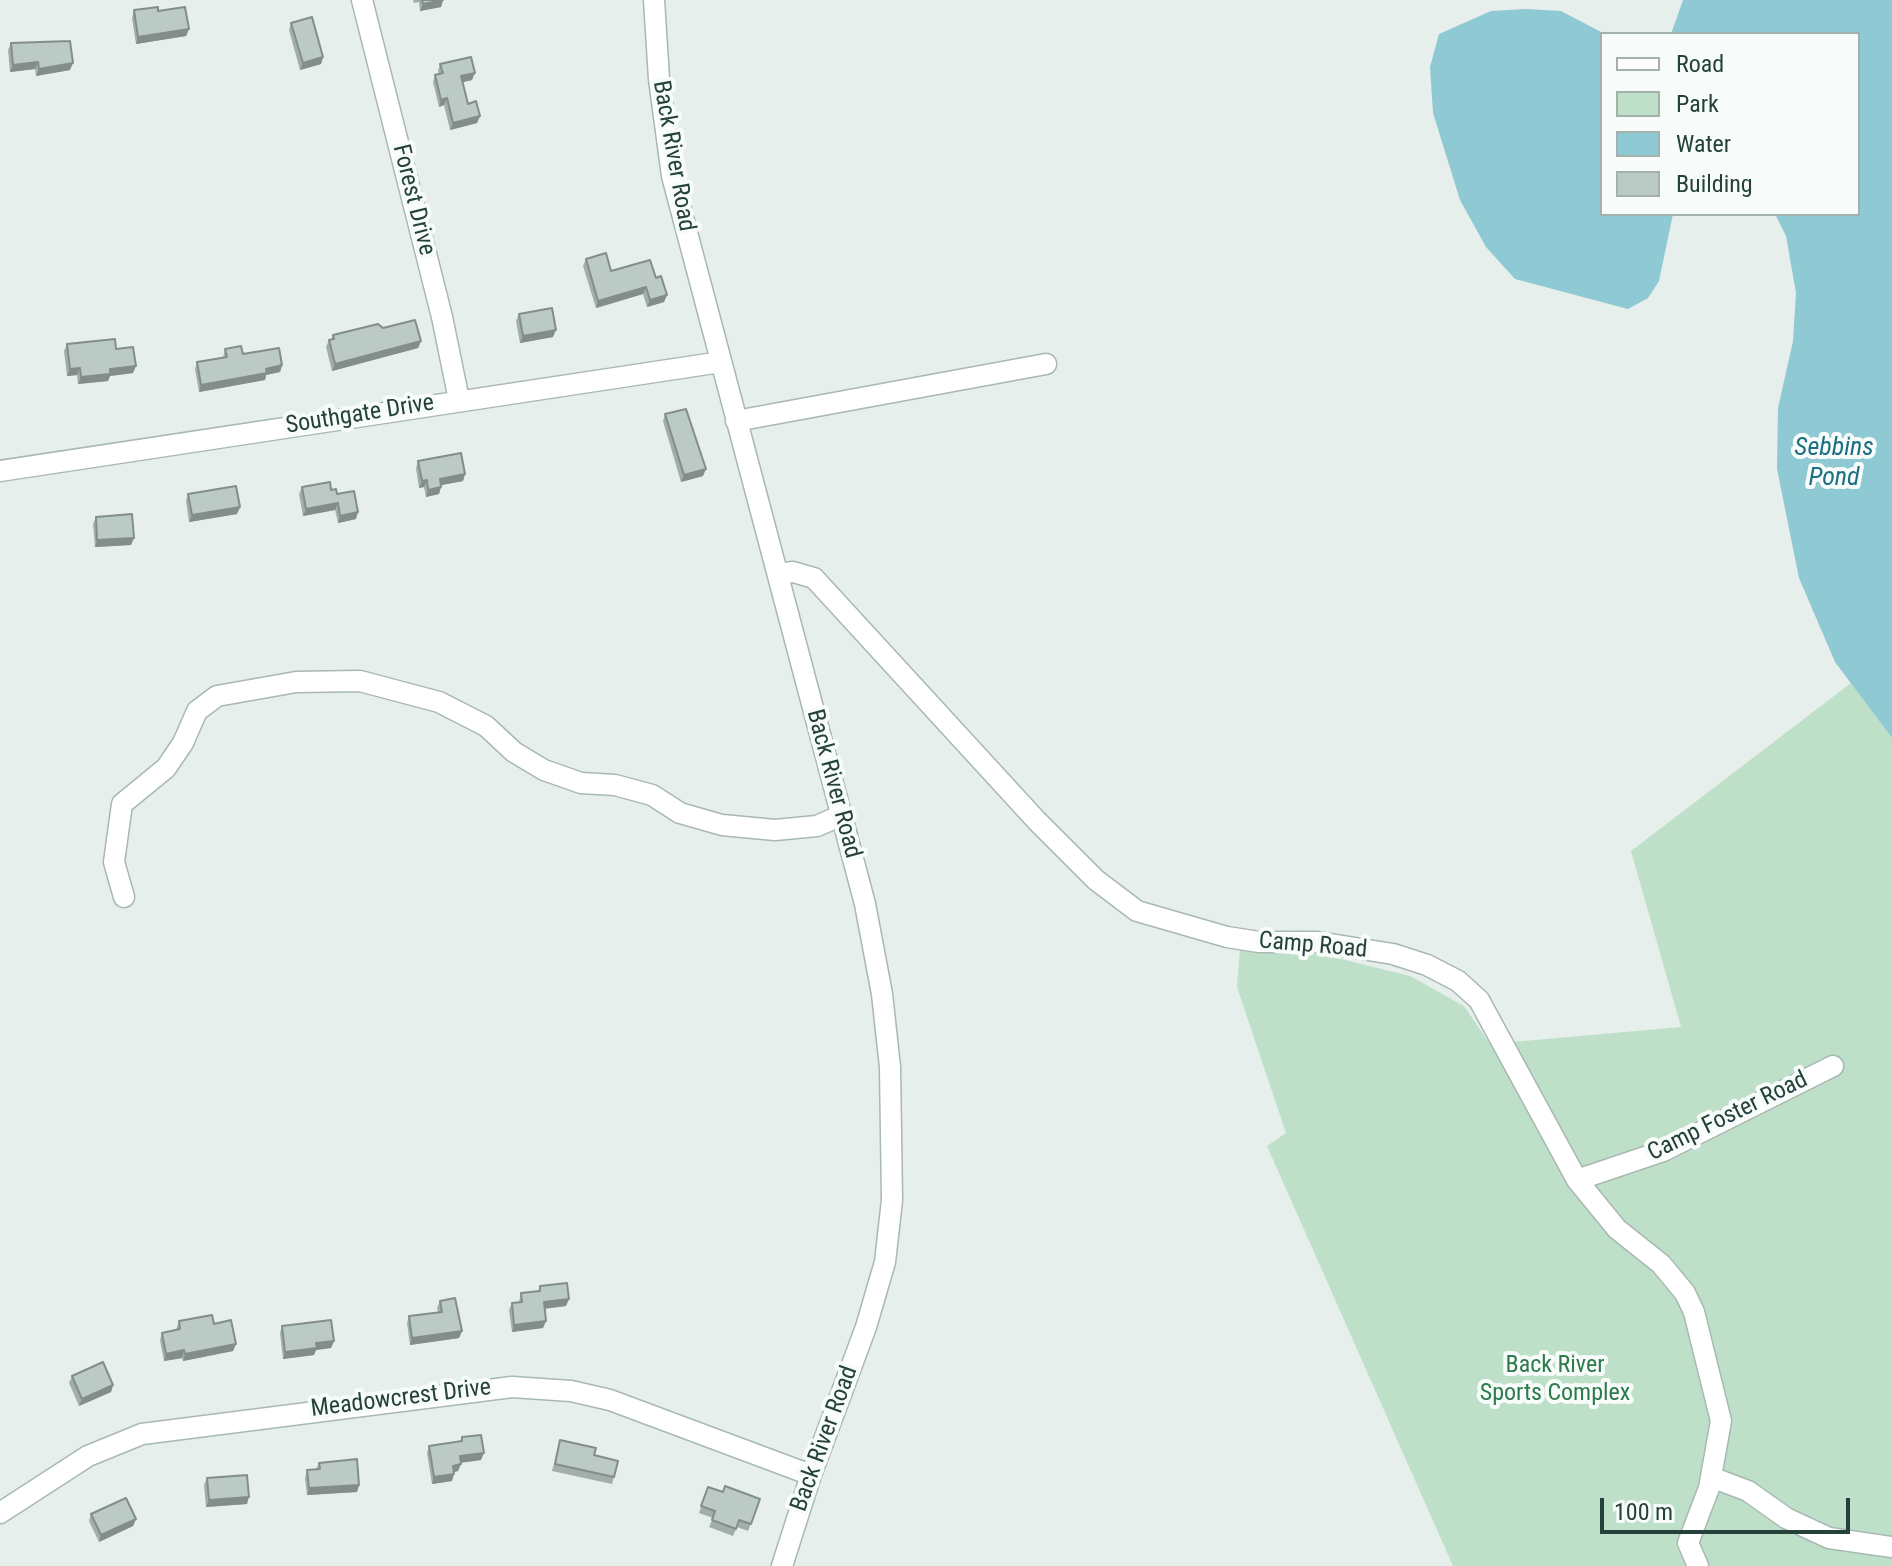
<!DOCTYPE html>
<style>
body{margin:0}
#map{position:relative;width:1892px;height:1566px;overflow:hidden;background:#e6efeb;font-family:"Roboto Condensed",sans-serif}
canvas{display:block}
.legend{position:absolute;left:1600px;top:32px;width:260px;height:184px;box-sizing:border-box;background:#f7fbf9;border:2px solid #a3b1ad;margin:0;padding:10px 14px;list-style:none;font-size:24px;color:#24423a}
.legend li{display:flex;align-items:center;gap:16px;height:40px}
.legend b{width:40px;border:2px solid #a3b1ad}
.scale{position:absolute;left:1600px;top:1498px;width:250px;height:36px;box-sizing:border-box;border:4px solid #24423a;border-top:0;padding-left:10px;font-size:24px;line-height:28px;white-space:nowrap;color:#24423a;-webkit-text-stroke:6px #f7fbf9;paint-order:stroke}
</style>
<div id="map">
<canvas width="1892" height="1566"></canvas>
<ul class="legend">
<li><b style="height:10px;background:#fff"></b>Road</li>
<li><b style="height:22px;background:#bfe0c8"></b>Park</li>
<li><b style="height:22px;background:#8ec9d4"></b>Water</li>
<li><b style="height:22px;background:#bbcac4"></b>Building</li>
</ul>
<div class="scale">100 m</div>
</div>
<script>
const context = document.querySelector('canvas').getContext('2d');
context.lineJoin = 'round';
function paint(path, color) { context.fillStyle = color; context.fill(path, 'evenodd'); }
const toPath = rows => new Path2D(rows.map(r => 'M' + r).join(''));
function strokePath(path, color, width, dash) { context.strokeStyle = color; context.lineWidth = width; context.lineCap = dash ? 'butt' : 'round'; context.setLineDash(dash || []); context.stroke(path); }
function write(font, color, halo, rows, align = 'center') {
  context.font = font + ' "Roboto Condensed",sans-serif'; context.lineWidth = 8; context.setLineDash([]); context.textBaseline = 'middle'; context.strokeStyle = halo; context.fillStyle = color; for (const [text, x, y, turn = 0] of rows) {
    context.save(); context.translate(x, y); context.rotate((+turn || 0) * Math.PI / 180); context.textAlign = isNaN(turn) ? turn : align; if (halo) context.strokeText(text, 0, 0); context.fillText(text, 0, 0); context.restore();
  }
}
paint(toPath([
 [1851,683,1892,738,1892,1566,1453,1566,1267,1146,1286,1133,1237,987,1240,949,1325,955,1410,976,1464,1006,1490,1044,1681,1027,1631,851]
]), '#bfe0c8');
paint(toPath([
 [1683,0,1892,0,1892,738,1835,662,1799,578,1777,469,1778,408,1793,341,1796,293,1786,236,1775,214,1858,214,1858,34,1671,34],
 [1526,9,1561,11,1605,34,1602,34,1602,214,1673,214,1659,281,1648,298,1628,309,1515,279,1486,247,1460,200,1433,113,1430,67,1439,34,1491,11]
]), '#8ec9d4');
const minor = toPath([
 [362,0,442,317,459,400],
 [654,0,659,79,672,176,865,904,882,994,890,1067,892,1200,885,1262,866,1327,811,1475,782,1566],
 [736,421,1046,364],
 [0,471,721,362],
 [778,574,793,572,814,578,1037,821,1096,880,1137,911,1227,937,1259,942,1318,942,1393,954,1427,965,1458,981,1479,1000,1577,1180,1617,1229,1661,1264,1685,1293,1694,1312,1721,1421,1709,1488,1688,1543,1698,1566],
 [124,897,114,862,122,804,166,768,183,743,197,711,217,696,296,682,360,681,439,702,486,726,514,752,544,770,581,783,615,785,652,795,680,813,722,825,775,830,817,826,842,815],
 [1577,1180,1663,1151,1833,1066],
 [1711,1477,1748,1491,1786,1518,1829,1538,1892,1547],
 [0,1513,88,1456,142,1434,512,1387,571,1391,610,1400,811,1475]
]);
strokePath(minor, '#a8b8b2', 23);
strokePath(minor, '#fff', 20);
paint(toPath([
 [413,0,443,0,441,7,420,11,419,2,414,3],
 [134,10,158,11,189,29,186,36,136,44,132,18],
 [291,23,323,57,321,64,300,70,289,30],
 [11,43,70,70,36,76,35,69,10,72,8,50],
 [440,64,472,80,463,82,468,104,480,116,477,123,450,130,444,105,439,107,433,82,435,75,439,74,438,71],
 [586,259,611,271,656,278,667,295,664,302,647,307,643,294,596,308,583,266],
 [519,314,553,337,520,343,516,321],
 [383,328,421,341,418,348,332,371,326,347,329,340,331,340,333,335],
 [67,344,116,349,133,373,110,376,108,381,78,384,77,375,67,376,64,351],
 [225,349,243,354,282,365,280,372,266,375,265,380,199,392,195,369,197,362,223,358],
 [665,414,703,476,681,482,663,421],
 [418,461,465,474,463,481,441,485,439,494,426,497,424,487,419,488,416,468],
 [302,487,331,490,337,494,356,519,338,523,335,510,303,516,299,494],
 [188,494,240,507,237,514,189,522,186,501],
 [96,517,134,538,131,545,95,547,93,524],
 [540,1286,566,1306,544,1309,546,1321,543,1328,512,1332,509,1310,512,1303,519,1302,521,1293,538,1291],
 [440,1301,462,1331,459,1338,410,1345,407,1323,409,1316,438,1312,437,1308],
 [179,1321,214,1324,236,1344,233,1351,183,1361,182,1358,164,1361,160,1340,162,1333,176,1330],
 [282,1326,334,1341,331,1348,316,1350,314,1355,283,1359,280,1333],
 [72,1376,113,1385,111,1392,79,1406,69,1383],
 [462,1437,481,1460,461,1463,458,1471,454,1472,452,1481,432,1484,427,1453,429,1446,460,1441],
 [560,1440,594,1455,614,1477,612,1484,552,1471],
 [319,1463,359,1485,357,1492,307,1495,305,1478,307,1470,316,1469],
 [207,1478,247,1504,206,1507,204,1485],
 [708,1487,723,1492,760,1499,748,1531,737,1527,733,1536,709,1527,713,1518,699,1513],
 [91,1514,136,1519,133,1526,99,1542,89,1521]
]), '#a1aea9');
paint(toPath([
 [443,0,441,7,420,11,423,4],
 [189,29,186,36,136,44,138,37],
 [323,57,321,64,300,70,303,63],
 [38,62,35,69,10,72,13,65],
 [73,63,70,70,36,76,39,69],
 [475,73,472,80,459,83,461,76],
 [447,98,444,105,439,107,441,100],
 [480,116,477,123,450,130,453,123],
 [646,287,643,294,596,308,598,301],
 [667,295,664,302,647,307,650,300],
 [556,330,553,337,520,343,523,336],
 [421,341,418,348,332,371,335,364],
 [282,365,280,372,266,375,265,380,199,392,201,385],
 [136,366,133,373,110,376,108,381,78,384,81,377,110,369],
 [80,368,77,375,67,376,70,369],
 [706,469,703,476,681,482,684,475],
 [465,474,463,481,437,486,440,479],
 [427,480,424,487,419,488,422,481],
 [441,487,439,494,426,497,428,490],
 [338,503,335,510,303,516,306,509],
 [240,507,237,514,189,522,192,515],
 [358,512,356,519,338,523,340,516],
 [134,538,131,545,95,547,97,540],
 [569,1299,566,1306,541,1309,544,1302],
 [546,1321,543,1328,512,1332,514,1325],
 [462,1331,459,1338,410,1345,412,1338],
 [334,1341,331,1348,316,1350,314,1355,283,1359,285,1352,316,1343],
 [236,1344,233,1351,183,1361,185,1354],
 [184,1350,182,1358,164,1361,166,1354],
 [113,1385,111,1392,79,1406,82,1399],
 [484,1453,481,1460,457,1463,460,1456],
 [461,1464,458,1471,450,1473,453,1466],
 [454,1474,452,1481,432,1484,434,1477],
 [359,1485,357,1492,307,1495,309,1488],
 [249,1497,247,1504,206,1507,209,1500],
 [136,1519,133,1526,99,1542,101,1535]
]), '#838d89');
const building = toPath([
 [422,0,443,0,423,4,422,0],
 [158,7,158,11,185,7,189,29,138,37,134,10,158,7],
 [312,17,323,57,303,63,291,23,312,17],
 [70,41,73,63,39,69,38,62,13,65,11,43,70,41],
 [471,57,475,73,461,76,468,104,476,101,480,116,453,123,447,98,441,100,435,75,443,73,440,64,471,57],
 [606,253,611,271,650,260,656,278,661,276,667,295,650,300,646,287,598,301,586,259,606,253],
 [552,308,556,330,523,336,519,314,552,308],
 [415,320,421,341,335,364,329,340,334,339,333,335,378,324,383,328,415,320],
 [115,339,116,349,133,347,136,366,110,369,110,374,81,377,80,368,70,369,67,344,115,339],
 [241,346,243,354,279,348,282,365,266,369,267,373,201,385,197,362,227,357,225,349,241,346],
 [686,409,706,469,684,475,665,414,686,409],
 [461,453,465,474,440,479,441,487,428,490,427,480,422,481,418,461,461,453],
 [330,482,331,490,336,489,337,494,354,491,358,512,340,516,338,503,306,509,302,487,330,482],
 [236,486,240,507,192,515,188,494,236,486],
 [132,514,134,538,97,540,96,517,132,514],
 [567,1283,569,1299,544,1302,546,1321,514,1325,512,1303,522,1302,521,1293,540,1291,540,1286,567,1283],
 [455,1298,462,1331,412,1338,409,1316,442,1312,440,1301,455,1298],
 [212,1315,214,1324,231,1320,236,1344,185,1354,184,1350,166,1354,162,1333,180,1329,179,1321,212,1315],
 [331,1320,334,1341,316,1343,317,1348,285,1352,282,1326,331,1320],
 [103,1362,113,1385,82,1399,72,1376,103,1362],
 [481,1435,484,1453,460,1456,461,1464,453,1466,454,1474,434,1477,429,1446,462,1441,462,1437,481,1435],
 [560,1440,596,1448,594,1455,618,1461,614,1477,555,1464,560,1440],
 [357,1459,359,1485,309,1488,307,1470,320,1469,319,1463,357,1459],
 [247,1475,249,1497,209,1500,207,1478,247,1475],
 [725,1486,760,1499,751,1524,739,1520,736,1529,712,1520,715,1511,701,1506,708,1487,723,1492,725,1486],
 [126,1498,136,1519,101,1535,91,1514,126,1498]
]);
paint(building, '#bbcac4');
strokePath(building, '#838d89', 2);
write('24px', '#24423a', '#f7fbf9', [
 ["Back River Road",673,156,80],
 ["Forest Drive",413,200,76],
 ["Southgate Drive",360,415,-9],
 ["Back River Road",833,784,75],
 ["Camp Road",1313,946,5],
 ["Camp Foster Road",1728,1117,-26],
 ["Meadowcrest Drive",401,1399,-7],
 ["Back River Road",825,1439,-70]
]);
write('24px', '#2d7a4b', '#f7fbf9', [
 ["Back River",1555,1366],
 ["Sports Complex",1555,1394]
]);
write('italic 26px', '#1c6f80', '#f7fbf9', [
 ["Sebbins",1834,448],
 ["Pond",1834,478]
]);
</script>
